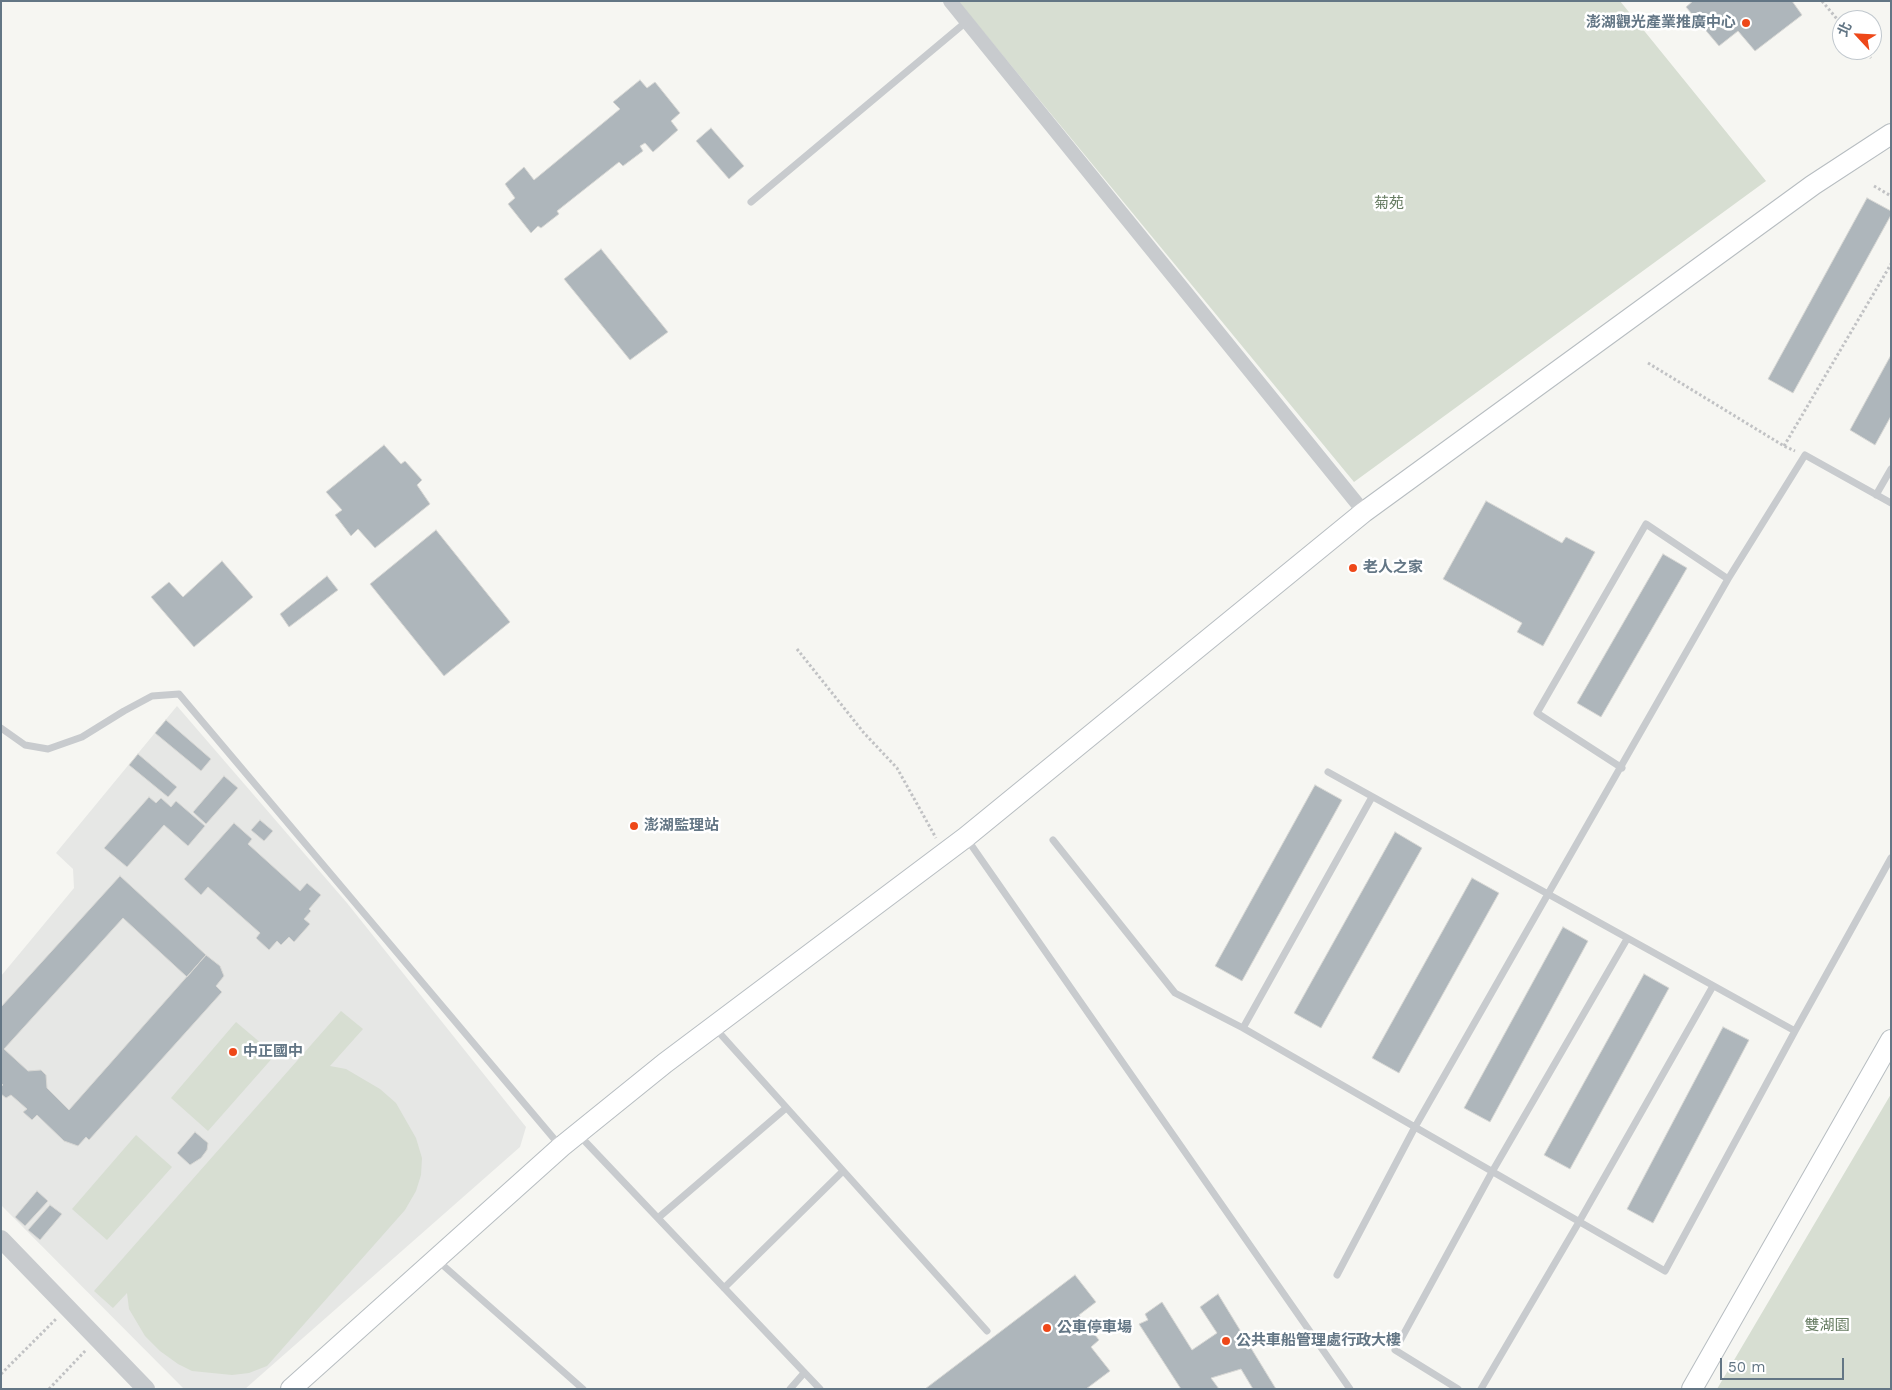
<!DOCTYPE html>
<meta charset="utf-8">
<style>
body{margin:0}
#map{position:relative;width:1892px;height:1390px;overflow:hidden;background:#f6f6f2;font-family:"Work Sans","Noto Sans TC",sans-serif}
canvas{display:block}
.frame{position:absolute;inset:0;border:2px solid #637685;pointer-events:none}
.north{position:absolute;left:1832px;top:10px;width:50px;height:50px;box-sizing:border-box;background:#fff;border:1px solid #c1c8ce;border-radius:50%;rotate:295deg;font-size:14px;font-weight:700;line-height:20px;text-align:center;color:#637685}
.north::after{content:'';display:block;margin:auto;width:18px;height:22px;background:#ee4819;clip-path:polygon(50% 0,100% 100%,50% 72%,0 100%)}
.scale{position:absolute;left:1720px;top:1358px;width:124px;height:22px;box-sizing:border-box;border:2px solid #637685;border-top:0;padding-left:6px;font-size:15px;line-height:18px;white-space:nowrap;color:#637685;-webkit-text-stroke:4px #fff;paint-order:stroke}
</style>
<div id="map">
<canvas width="1892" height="1390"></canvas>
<div class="frame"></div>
<div class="north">北</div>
<div class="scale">50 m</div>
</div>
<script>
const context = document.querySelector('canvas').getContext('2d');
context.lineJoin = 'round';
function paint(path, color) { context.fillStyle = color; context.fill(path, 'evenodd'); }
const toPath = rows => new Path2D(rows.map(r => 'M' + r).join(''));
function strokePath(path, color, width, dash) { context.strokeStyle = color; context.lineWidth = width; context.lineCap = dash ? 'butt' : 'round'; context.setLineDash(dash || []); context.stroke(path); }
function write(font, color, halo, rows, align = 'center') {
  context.font = font + ' "Work Sans","Noto Sans TC",sans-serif'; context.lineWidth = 5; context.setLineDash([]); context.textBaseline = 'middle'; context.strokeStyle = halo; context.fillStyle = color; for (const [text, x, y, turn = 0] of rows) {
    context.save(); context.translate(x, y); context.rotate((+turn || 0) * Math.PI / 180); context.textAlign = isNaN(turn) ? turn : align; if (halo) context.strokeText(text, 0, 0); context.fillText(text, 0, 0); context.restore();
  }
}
paint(toPath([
 [177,706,347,903,526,1127,520,1147,245,1389,184,1389,1,1205,1,976,74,888,73,869,56,853]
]), '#e6e7e5');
paint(toPath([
 [958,1,1620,1,1766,181,1354,482],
 [341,1011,363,1029,330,1066,346,1069,380,1089,396,1103,416,1138,422,1158,421,1175,416,1191,405,1210,267,1366,249,1373,232,1375,192,1371,178,1364,160,1351,145,1336,129,1309,127,1293,113,1308,94,1291],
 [236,1022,275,1055,208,1131,171,1098],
 [1891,1094,1891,1389,1717,1389],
 [136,1135,172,1167,107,1240,72,1209]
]), '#d7ded2');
const building = toPath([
 [1693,1,1792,1,1802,15,1755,51,1738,31,1719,46,1686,7,1693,1],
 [640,80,647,88,655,82,680,113,671,121,678,130,653,152,645,143,640,146,643,151,623,166,619,162,557,211,559,214,541,228,538,226,531,233,508,204,515,198,505,184,524,167,534,180,620,109,613,102,640,80],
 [711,128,744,166,729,179,696,141,711,128],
 [1867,198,1891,211,1891,215,1793,393,1768,379,1867,198],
 [601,249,668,332,630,360,564,279,601,249],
 [1891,355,1891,416,1875,445,1850,430,1891,355],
 [384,445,401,464,405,461,422,480,417,485,430,504,375,548,358,529,351,536,335,515,342,510,326,492,384,445],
 [1486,501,1562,543,1566,537,1595,552,1543,646,1517,632,1522,623,1443,579,1486,501],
 [436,530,510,622,444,676,370,584,436,530],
 [1663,554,1687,568,1601,717,1577,703,1663,554],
 [222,561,253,597,194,647,151,597,169,582,183,597,222,561],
 [327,576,338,590,289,627,280,614,327,576],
 [166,720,211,759,201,771,155,733,166,720],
 [138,754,177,787,168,797,129,765,138,754],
 [224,776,238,788,206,824,193,812,224,776],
 [1315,785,1342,800,1242,981,1215,966,1315,785],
 [149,797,156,803,161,798,171,807,176,801,205,826,188,846,164,825,127,867,104,848,149,797],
 [260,820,273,831,264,841,251,830,260,820],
 [234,823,252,839,248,844,300,891,307,883,321,895,309,909,311,911,304,919,310,924,294,942,289,937,281,945,277,941,269,950,256,938,260,933,208,887,201,895,184,879,234,823],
 [1395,832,1422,848,1321,1028,1294,1013,1395,832],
 [120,876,206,955,187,977,123,918,4,1049,28,1071,41,1070,46,1075,47,1088,69,1110,206,955,220,966,224,976,216,986,222,992,89,1140,86,1137,78,1146,64,1141,37,1115,32,1120,23,1112,27,1109,11,1095,6,1098,1,1094,1,1086,3,1085,1,1083,1,1007,120,876],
 [1472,878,1499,893,1399,1073,1372,1058,1472,878],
 [1563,927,1588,941,1490,1122,1464,1108,1563,927],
 [1644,974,1669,988,1570,1169,1544,1155,1644,974],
 [1723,1027,1749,1040,1653,1223,1627,1209,1723,1027],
 [195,1132,208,1143,207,1150,201,1158,190,1165,177,1153,195,1132],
 [37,1191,48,1201,25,1226,15,1217,37,1191],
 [50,1205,62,1214,40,1240,28,1230,50,1205],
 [1075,1275,1096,1302,1079,1315,1099,1340,1091,1347,1110,1371,1086,1389,925,1389,1075,1275],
 [1218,1294,1276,1389,1253,1389,1241,1369,1211,1378,1219,1389,1181,1389,1139,1324,1148,1320,1145,1314,1162,1302,1192,1350,1217,1333,1200,1307,1218,1294]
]);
paint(building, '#aeb6bb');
strokePath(building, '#d7d7d4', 1);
const secondary = toPath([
 [291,1389,561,1147,665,1063,966,837,1364,512,1813,185,1891,134],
 [1692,1389,1891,1040]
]);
strokePath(secondary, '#b7bdc1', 22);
strokePath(toPath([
 [1822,1,1842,25],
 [1864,50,1871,58],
 [1874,186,1891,196],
 [1648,363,1784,446,1795,451],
 [1784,446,1891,264],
 [797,649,864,733,897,768,936,838],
 [1,1374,57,1318],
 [49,1389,86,1350]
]), '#c1c2c4', 3, [2.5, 2.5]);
strokePath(toPath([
 [751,202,966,22],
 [1876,495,1891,469],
 [1891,503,1805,455,1728,579,1548,894,1795,1031,1891,858],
 [1,728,25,745,48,749,82,737,124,711,152,696,179,694,561,1147],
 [1622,768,1537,713,1646,524,1728,579],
 [1328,772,1548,894,1415,1127,1337,1275],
 [1372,797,1243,1028,1665,1271,1795,1031],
 [967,839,1350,1389],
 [1053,840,1175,993,1243,1028],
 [715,1028,987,1331],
 [579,1135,820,1389],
 [658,1218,786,1108],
 [437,1260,583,1389],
 [724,1288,843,1171],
 [790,1389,804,1373],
 [1458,1389,1395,1350,1492,1172,1627,939],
 [1481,1389,1579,1222,1713,986]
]), '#c8cbce', 7);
strokePath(toPath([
 [950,1,1364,512]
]), '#c8cbce', 14);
strokePath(toPath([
 [1,1239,146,1389]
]), '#c8cbce', 18);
strokePath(secondary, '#fff', 20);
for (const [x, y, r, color] of [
 [1746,23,5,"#ee4819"],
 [1353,568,5,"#ee4819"],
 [634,826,5,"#ee4819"],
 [233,1052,5,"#ee4819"],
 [1047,1328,5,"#ee4819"],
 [1226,1341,5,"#ee4819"]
]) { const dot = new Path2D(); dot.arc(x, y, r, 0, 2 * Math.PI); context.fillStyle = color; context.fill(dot); strokePath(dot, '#fff', 2); }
write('bold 15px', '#637685', '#fff', [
 ["澎湖觀光產業推廣中心",1736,23,"right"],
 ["老人之家",1363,568],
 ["澎湖監理站",644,826],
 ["中正國中",243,1052],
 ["公車停車場",1057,1328],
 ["公共車船管理處行政大樓",1236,1341]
], 'left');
write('15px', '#677c62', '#fff', [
 ["菊苑",1389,204],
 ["雙湖園",1827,1326]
]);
</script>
